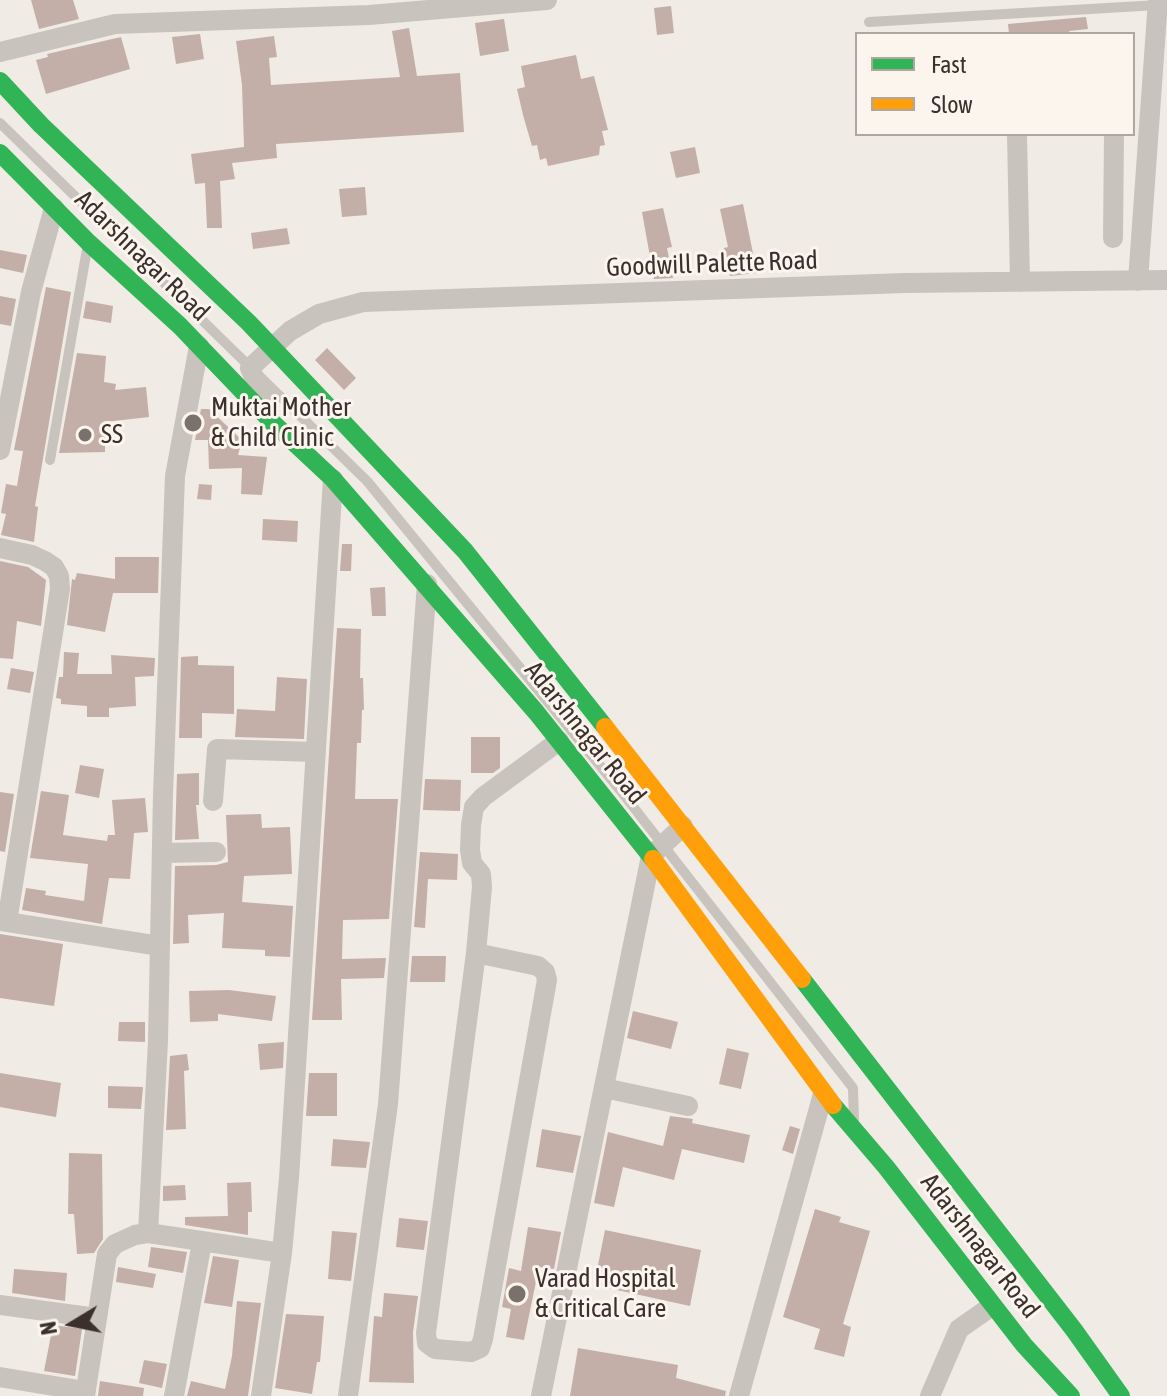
<!DOCTYPE html>
<style>
body{margin:0}
#map{position:relative;width:1167px;height:1396px;overflow:hidden;background:#f0ebe5;font-family:"Asap Condensed",sans-serif}
canvas{display:block}
.legend{position:absolute;left:855px;top:32px;width:280px;height:104px;box-sizing:border-box;background:#fbf5ee;border:2px solid #aea6a0;margin:0;padding:10px 14px;list-style:none;font-size:24px;color:#3b302b}
.legend li{display:flex;align-items:center;gap:16px;height:40px}
.legend b{width:40px;border:2px solid #aea6a0}
.north{position:absolute;left:32px;top:1284px;width:80px;height:80px;-webkit-text-stroke:6px #fbf5ee;paint-order:stroke;rotate:260deg;font-size:22px;font-weight:700;line-height:32px;text-align:center;color:#3b302b}
.north::after{content:'';display:block;margin:auto;width:28px;height:36px;background:#3b302b;clip-path:polygon(50% 0,100% 100%,50% 72%,0 100%)}
</style>
<div id="map">
<canvas width="1167" height="1396"></canvas>
<ul class="legend">
<li><b style="height:10px;background:#30b455"></b>Fast</li>
<li><b style="height:10px;background:#ff9f0a"></b>Slow</li>
</ul>
<div class="north">N</div>
</div>
<script>
const context = document.querySelector('canvas').getContext('2d');
context.lineJoin = 'round';
function paint(path, color) { context.fillStyle = color; context.fill(path, 'evenodd'); }
const toPath = rows => new Path2D(rows.map(r => 'M' + r).join(''));
function strokePath(path, color, width, dash) { context.strokeStyle = color; context.lineWidth = width; context.lineCap = dash ? 'butt' : 'round'; context.setLineDash(dash || []); context.stroke(path); }
function write(font, color, halo, rows, align = 'center') {
  context.font = font + ' "Asap Condensed",sans-serif'; context.lineWidth = 6; context.setLineDash([]); context.textBaseline = 'middle'; context.strokeStyle = halo; context.fillStyle = color; for (const [text, x, y, turn = 0] of rows) {
    context.save(); context.translate(x, y); context.rotate((+turn || 0) * Math.PI / 180); context.textAlign = isNaN(turn) ? turn : align; if (halo) context.strokeText(text, 0, 0); context.fillText(text, 0, 0); context.restore();
  }
}
paint(toPath([
 [31,0,73,0,79,19,39,29],
 [671,6,674,33,657,35,654,8],
 [1086,17,1088,29,1069,31,1070,34,1009,34,1008,24],
 [504,19,509,51,480,56,475,23],
 [409,28,417,76,460,73,464,132,276,144,277,158,232,163,235,179,220,181,222,228,207,228,205,183,195,184,191,154,244,147,242,85,236,41,274,36,277,57,269,58,271,85,400,77,392,31],
 [200,34,204,59,176,64,172,37],
 [121,37,130,69,46,94,36,60,48,57,47,54],
 [576,55,581,79,594,76,608,130,602,131,605,145,600,146,599,155,548,166,546,158,540,160,537,145,532,146,523,115,517,89,525,87,521,66],
 [695,147,700,173,676,178,670,152],
 [365,187,367,215,342,217,339,189],
 [743,204,757,273,730,276,724,248,728,247,720,209],
 [663,208,672,247,667,248,673,278,654,279,642,212],
 [287,228,290,244,253,249,251,233],
 [0,250,27,255,23,273,0,268],
 [46,287,71,292,35,506,38,507,34,542,1,535,6,514,1,513,6,484,17,486,23,451,14,450],
 [0,296,16,299,11,326,0,324],
 [86,301,113,306,111,323,83,318],
 [327,348,356,378,344,390,315,360],
 [77,353,106,356,104,382,116,384,115,390,146,387,149,417,105,422,105,452,59,453],
 [201,409,209,409,242,440,238,455,267,457,262,495,241,494,242,468,209,469,208,440,195,440],
 [199,484,212,485,211,500,197,499],
 [263,519,298,521,297,542,262,540],
 [342,544,352,544,351,571,340,571],
 [115,557,159,557,158,593,113,593,105,632,67,625,72,579,75,580,77,573,115,579],
 [0,561,28,567,46,580,41,626,17,621,13,659,0,658],
 [385,587,386,616,372,616,370,588],
 [337,628,361,629,360,678,363,678,364,710,362,710,361,743,357,743,355,799,398,799,389,919,343,920,342,959,386,958,384,978,341,979,342,1020,312,1020],
 [64,652,79,653,77,674,112,674,111,655,155,658,154,676,135,677,136,706,109,708,109,717,87,717,87,706,61,704,61,699,56,698,59,677,63,677],
 [198,656,198,665,234,666,234,714,202,713,202,738,179,738,181,657],
 [11,668,34,672,30,693,7,689],
 [277,677,307,679,304,739,235,737,237,709,275,711],
 [471,737,500,737,500,768,493,773,471,773],
 [80,765,104,769,99,798,75,793],
 [199,773,199,805,196,805,199,839,175,840,177,774],
 [425,779,461,780,460,811,423,810],
 [41,791,69,795,63,835,107,841,108,835,115,835,112,800,145,798,148,832,134,833,130,879,109,878,102,924,22,910,26,888,46,891,45,895,84,901,88,864,30,858],
 [0,792,14,794,5,852,0,851],
 [261,814,262,828,290,827,292,874,244,876,242,902,293,906,290,957,265,956,265,950,222,948,224,913,188,915,189,943,173,944,175,866,216,865,228,862,226,815],
 [420,852,458,854,457,880,428,879,425,928,414,927],
 [0,934,63,944,54,1006,0,998],
 [412,956,446,956,445,982,410,982],
 [229,990,276,996,272,1021,218,1014,218,1021,190,1022,189,991],
 [633,1011,678,1022,671,1049,627,1038],
 [119,1022,145,1022,145,1042,118,1041],
 [284,1042,283,1068,260,1070,258,1044],
 [727,1048,749,1053,741,1089,719,1084],
 [187,1054,189,1070,184,1071,186,1129,166,1130,170,1056],
 [0,1073,61,1083,56,1117,0,1107],
 [309,1073,337,1073,337,1116,306,1116],
 [108,1086,143,1087,141,1109,108,1108],
 [670,1116,693,1119,692,1123,750,1135,744,1163,682,1149,674,1180,623,1167,614,1207,594,1203,608,1132,663,1146],
 [790,1126,800,1129,793,1154,782,1150],
 [542,1129,581,1136,573,1173,536,1167],
 [333,1139,370,1142,366,1168,331,1166],
 [69,1153,102,1154,103,1239,94,1253,77,1254,74,1214,68,1214],
 [251,1182,252,1212,248,1212,248,1235,185,1225,185,1217,228,1216,227,1183],
 [185,1185,186,1200,163,1201,163,1186],
 [815,1209,841,1217,839,1222,870,1231,843,1324,851,1327,844,1357,814,1349,820,1329,783,1317],
 [399,1218,428,1221,424,1250,396,1247],
 [528,1227,561,1232,554,1269,539,1267,524,1340,506,1337,511,1309,502,1307,509,1268,521,1271],
 [605,1230,701,1250,690,1306,594,1285],
 [332,1231,357,1233,351,1281,328,1279],
 [151,1247,187,1252,183,1273,148,1267],
 [213,1256,239,1260,232,1307,204,1303],
 [118,1267,156,1274,153,1288,116,1282],
 [14,1269,67,1273,65,1301,12,1293],
 [384,1293,418,1296,413,1332,414,1383,369,1382,374,1316,382,1317],
 [237,1301,261,1303,248,1396,187,1396,191,1381,225,1389,232,1356],
 [286,1314,324,1316,320,1362,317,1362,312,1394,275,1388],
 [53,1325,82,1329,75,1376,44,1371],
 [578,1348,678,1365,676,1378,726,1391,725,1396,570,1396],
 [144,1360,167,1364,162,1388,139,1383],
 [100,1381,144,1388,143,1396,98,1396]
]), '#c3afa7');
strokePath(toPath([
 [869,22,1158,5],
 [0,123,367,481,620,790,853,1088,854,1120],
 [50,460,87,249]
]), '#c9c3be', 10);
strokePath(toPath([
 [0,52,115,24,369,15,547,0],
 [1017,134,1020,282],
 [1113,238,1114,134],
 [1138,281,1158,0],
 [268,410,250,368,290,331,319,314,363,302,905,283,1167,280],
 [0,450,31,292,54,208],
 [0,548,32,555,45,561,54,567,59,576,60,589,7,922],
 [213,801,217,749,316,752],
 [162,853,216,852],
 [0,921,160,946],
 [476,953,426,1333,427,1343,435,1349,471,1352,480,1348,483,1339,547,980,545,972,538,966,476,953,482,887,481,874,472,863,470,850,471,825,474,807,483,797,559,741],
 [604,1088,688,1106],
 [148,1233,158,1041,163,795,175,476,199,346],
 [0,1305,97,1318],
 [0,1377,85,1391],
 [85,1396,107,1254,115,1244,135,1235,148,1233,282,1253],
 [174,1396,202,1242],
 [261,1396,282,1253,289,1178,333,479],
 [348,1396,388,1104,427,584],
 [541,1396,651,856,683,826],
 [739,1396,823,1094],
 [930,1396,959,1329,992,1306]
]), '#c9c3be', 20);
strokePath(toPath([
 [0,81,41,125,249,323,465,551,605,727],
 [0,153,89,243,180,326,273,423,333,479,536,712,653,859],
 [802,979,1074,1330,1121,1396],
 [833,1105,886,1167,1024,1345,1071,1396]
]), '#30b455', 18);
strokePath(toPath([
 [605,727,802,979],
 [653,859,833,1105]
]), '#ff9f0a', 18);
for (const [x, y, r, color] of [
 [193,423,10,"#7a716c"],
 [85,435,8,"#7a716c"],
 [517,1294,10,"#7a716c"]
]) { const dot = new Path2D(); dot.arc(x, y, r, 0, 2 * Math.PI); context.fillStyle = color; context.fill(dot); strokePath(dot, '#fbf5ee', 3); }
write('26px', '#3b302b', '#fbf5ee', [
 ["Adarshnagar Road",142,256,44],
 ["Goodwill Palette Road",712,264,-2],
 ["Adarshnagar Road",585,733,51],
 ["Adarshnagar Road",980,1246,52]
]);
write('26px', '#3b302b', '#fbf5ee', [
 ["Muktai Mother",211,408],
 ["& Child Clinic",211,438],
 ["SS",101,435],
 ["Varad Hospital",535,1279],
 ["& Critical Care",535,1309]
], 'left');
</script>
